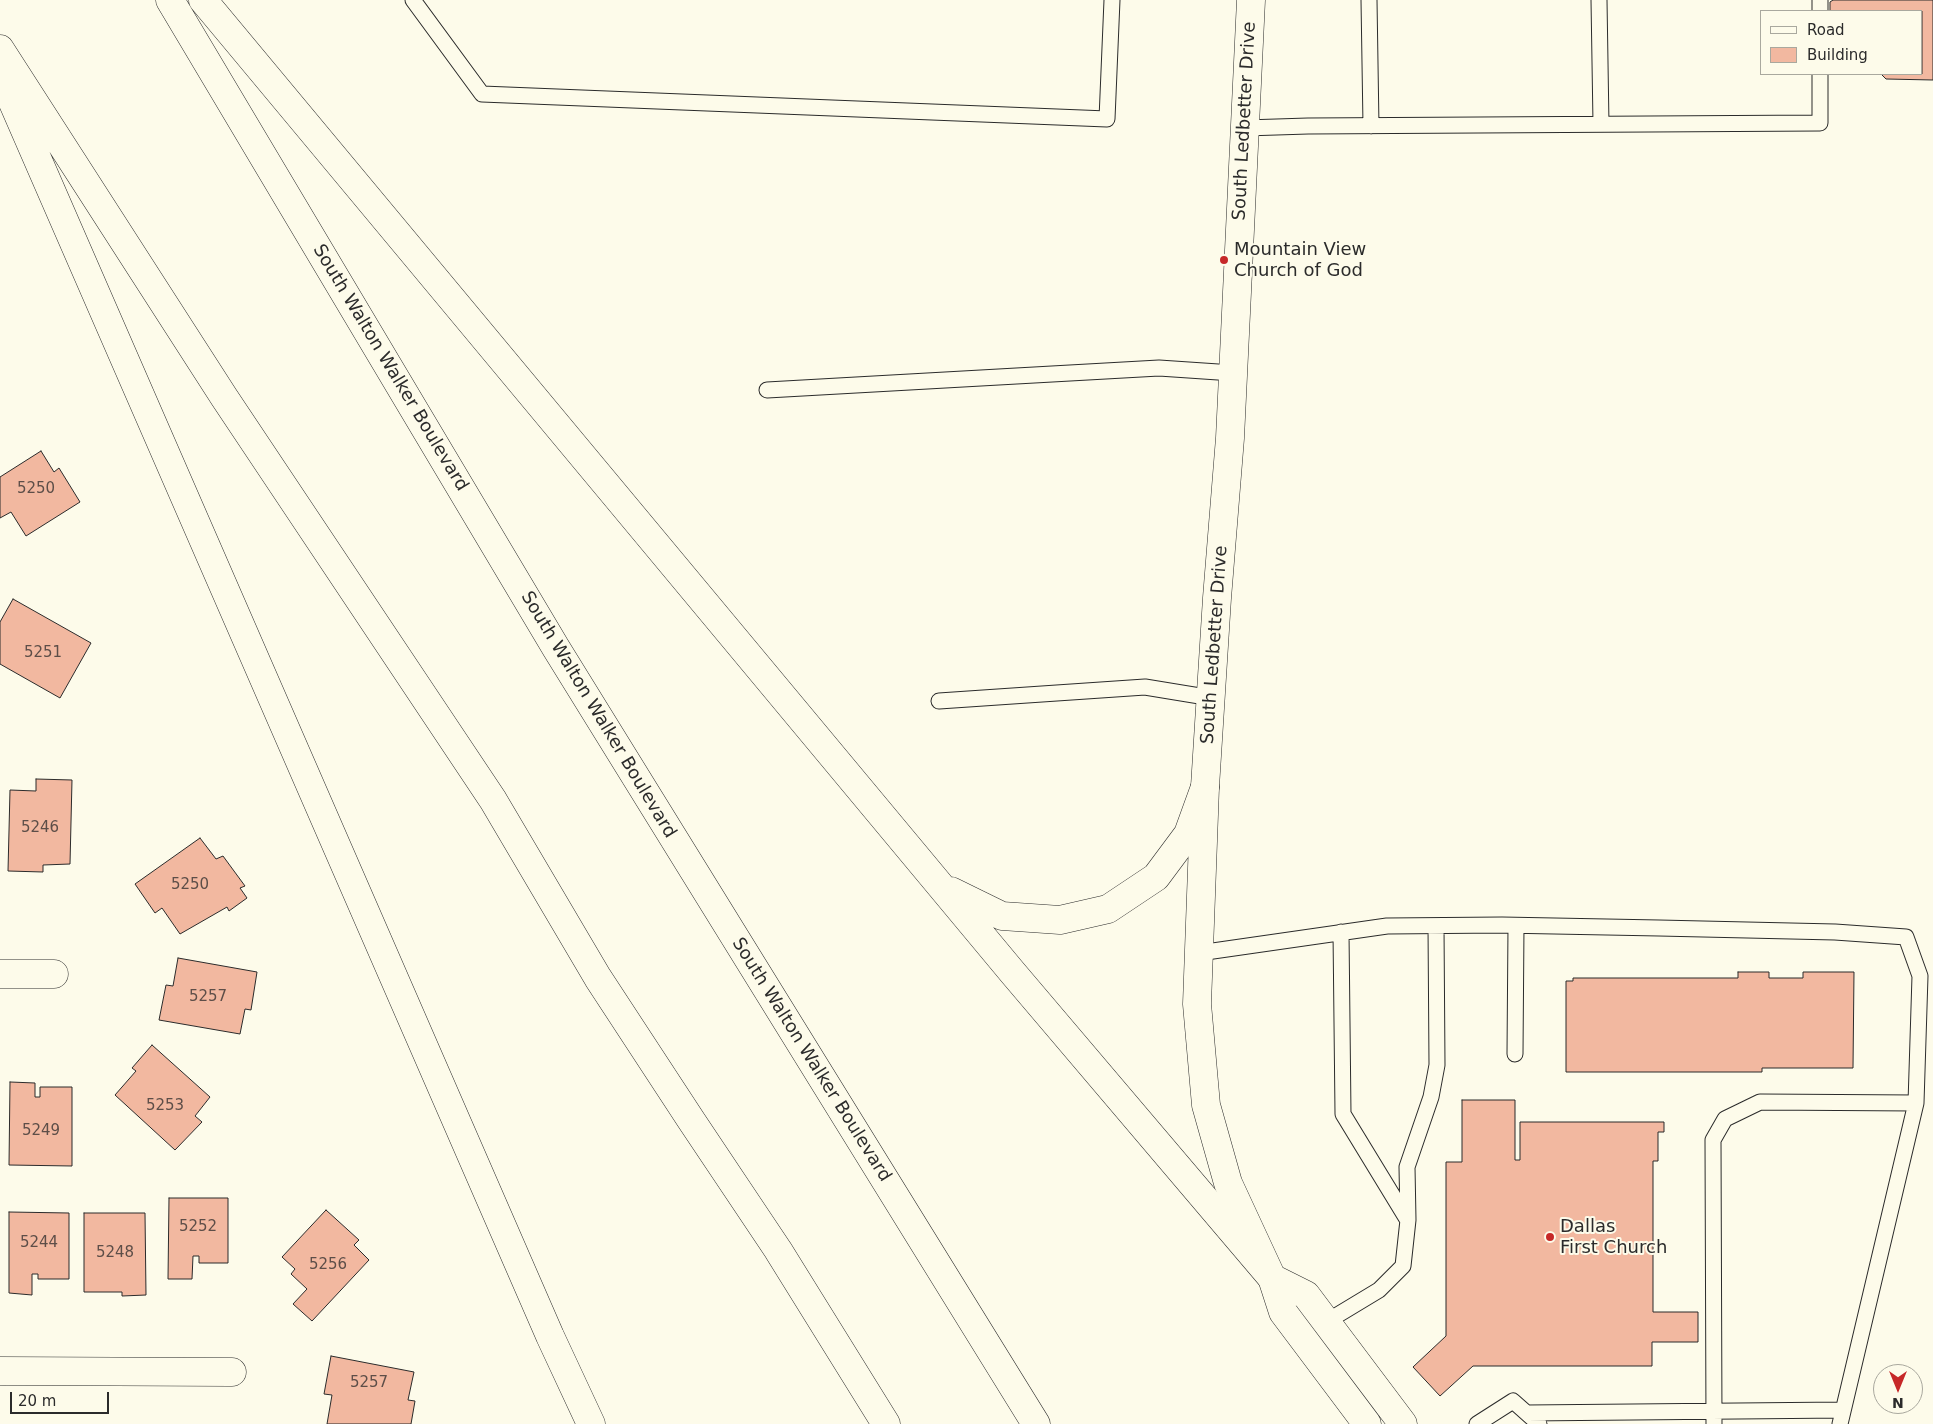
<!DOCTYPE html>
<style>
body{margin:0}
#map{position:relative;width:1933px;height:1424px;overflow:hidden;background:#fdfbea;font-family:"DejaVu Sans",sans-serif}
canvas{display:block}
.legend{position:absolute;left:1760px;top:10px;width:162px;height:65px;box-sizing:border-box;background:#fdfbea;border:1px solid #a9a89e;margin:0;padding:6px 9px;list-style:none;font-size:15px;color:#2b2b2b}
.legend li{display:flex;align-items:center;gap:10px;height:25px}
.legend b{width:25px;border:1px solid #a9a89e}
.north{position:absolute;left:1873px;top:1364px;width:50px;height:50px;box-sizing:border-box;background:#fdfbea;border:1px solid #a9a89e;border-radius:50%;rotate:180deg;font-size:14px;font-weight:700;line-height:20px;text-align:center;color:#2b2b2b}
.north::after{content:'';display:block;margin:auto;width:18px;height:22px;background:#c62828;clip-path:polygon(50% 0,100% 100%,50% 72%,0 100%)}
.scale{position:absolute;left:10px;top:1392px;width:99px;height:22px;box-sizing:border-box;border:2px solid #2b2b2b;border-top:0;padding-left:6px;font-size:15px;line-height:18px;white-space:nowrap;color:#2b2b2b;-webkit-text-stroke:4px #fdfbea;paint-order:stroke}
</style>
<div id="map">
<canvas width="1933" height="1424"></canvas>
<ul class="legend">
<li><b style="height:6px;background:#fdfbea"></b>Road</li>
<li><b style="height:14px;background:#f2b8a0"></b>Building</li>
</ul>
<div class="north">N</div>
<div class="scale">20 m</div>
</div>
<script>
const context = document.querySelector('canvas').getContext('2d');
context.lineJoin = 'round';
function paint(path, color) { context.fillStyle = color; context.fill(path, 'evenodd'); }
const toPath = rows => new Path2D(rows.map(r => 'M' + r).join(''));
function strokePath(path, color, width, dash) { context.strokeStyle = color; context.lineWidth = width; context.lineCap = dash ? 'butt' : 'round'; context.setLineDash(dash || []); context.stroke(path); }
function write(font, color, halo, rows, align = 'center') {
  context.font = font + ' "DejaVu Sans",sans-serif'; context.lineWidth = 4; context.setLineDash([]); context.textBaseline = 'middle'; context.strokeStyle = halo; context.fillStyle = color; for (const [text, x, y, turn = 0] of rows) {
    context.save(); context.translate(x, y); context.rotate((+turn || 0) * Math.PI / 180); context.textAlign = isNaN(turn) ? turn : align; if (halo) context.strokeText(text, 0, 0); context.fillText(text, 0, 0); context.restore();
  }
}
const building = toPath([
 [1833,0,1933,0,1933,80,1886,79,1881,74,1922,74,1922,11,1830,11,1830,2,1833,0],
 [41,451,54,472,59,468,80,502,26,536,11,512,0,518,0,477,41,451],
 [13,599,91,643,60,698,0,664,0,622,13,599],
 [36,779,72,780,70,864,43,865,43,872,8,871,10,790,36,791,36,779],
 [200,838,216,859,223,856,245,886,240,888,247,898,229,911,227,907,180,934,162,908,155,913,135,884,200,838],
 [178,958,257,972,251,1010,245,1009,240,1034,159,1020,166,985,173,986,178,958],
 [1738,972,1769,972,1769,978,1803,978,1803,972,1854,972,1853,1068,1762,1068,1762,1072,1566,1072,1566,981,1573,981,1573,978,1738,978,1738,972],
 [152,1045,210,1097,195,1116,202,1122,175,1150,115,1095,136,1071,132,1068,152,1045],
 [10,1082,35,1083,35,1097,40,1097,40,1087,72,1087,72,1166,9,1165,10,1082],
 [1462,1100,1515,1100,1515,1160,1520,1160,1520,1122,1664,1122,1664,1132,1658,1132,1658,1161,1653,1161,1653,1312,1698,1312,1698,1342,1652,1342,1652,1366,1473,1366,1440,1396,1413,1367,1446,1336,1446,1162,1462,1162,1462,1100],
 [169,1198,228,1198,228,1263,199,1263,199,1256,193,1256,192,1279,168,1279,169,1198],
 [326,1210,359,1240,354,1245,369,1260,312,1321,293,1304,307,1289,291,1274,295,1269,282,1257,326,1210],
 [9,1212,69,1213,69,1279,38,1279,38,1274,32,1274,32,1295,9,1293,9,1212],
 [84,1213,145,1213,146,1295,122,1296,122,1292,84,1292,84,1213],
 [331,1356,414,1372,408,1400,415,1401,411,1424,327,1424,332,1395,324,1394,331,1356]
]);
paint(building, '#f2b8a0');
strokePath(building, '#2b2b2b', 1);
const lane = toPath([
 [413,0,482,94,1107,119,1112,0],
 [1369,0,1371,126],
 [1599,0,1601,124],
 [1820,0,1820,11],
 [1245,128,1308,126,1820,123,1820,74],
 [767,390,1159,368,1233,373],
 [939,701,1145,687,1212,698],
 [1341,932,1343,1114,1407,1219],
 [1199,953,1387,926,1502,925,1659,928,1835,932,1906,937,1920,976,1916,1103,1840,1424],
 [1515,1054,1516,926],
 [1326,1322,1379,1290,1403,1266,1408,1220,1407,1167,1431,1097,1437,1065,1436,926],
 [1527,1413,1843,1410],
 [1477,1424,1513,1401,1539,1424],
 [1714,1424,1713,1140,1725,1119,1760,1102,1916,1103]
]);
const street = toPath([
 [0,974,54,974],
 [0,1371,232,1372]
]);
const secondary = toPath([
 [1251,0,1230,438,1217,598,1205,787,1197,1004,1206,1105,1228,1183,1272,1278,1283,1312,1367,1424],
 [1272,1278,1306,1295,1403,1424]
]);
const highway = toPath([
 [170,0,556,648,1036,1424],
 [203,0,1013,973,1272,1278],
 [0,49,224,397,493,800,598,978,691,1120,778,1250,886,1424],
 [0,73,550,1336,591,1424],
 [951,891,1002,916,1060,920,1108,909,1156,877,1188,834,1205,787]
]);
strokePath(lane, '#2b2b2b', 17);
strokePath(street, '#2b2b2b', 29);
strokePath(secondary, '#2b2b2b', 29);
strokePath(highway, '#2b2b2b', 29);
strokePath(lane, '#fdfbea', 15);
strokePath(street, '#fdfbea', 28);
strokePath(secondary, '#fdfbea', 28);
strokePath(highway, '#fdfbea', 28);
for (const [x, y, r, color] of [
 [1224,260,5,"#c62828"],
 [1550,1237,5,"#c62828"]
]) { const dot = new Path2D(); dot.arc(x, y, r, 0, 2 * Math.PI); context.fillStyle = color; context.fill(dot); strokePath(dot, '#fdfbea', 2); }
write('15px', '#5d4e48', null, [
 ["5250",36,489],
 ["5251",43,653],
 ["5246",40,828],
 ["5250",190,885],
 ["5257",208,997],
 ["5253",165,1106],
 ["5249",41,1131],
 ["5252",198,1227],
 ["5244",39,1243],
 ["5248",115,1253],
 ["5256",328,1265],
 ["5257",369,1383]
]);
write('18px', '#2b2b2b', '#fdfbea', [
 ["South Ledbetter Drive",1245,121,-87],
 ["South Walton Walker Boulevard",390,368,59],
 ["South Ledbetter Drive",1215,645,-86],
 ["South Walton Walker Boulevard",598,715,59],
 ["South Walton Walker Boulevard",811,1060,58]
]);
write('18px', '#2b2b2b', '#fdfbea', [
 ["Mountain View",1234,250],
 ["Church of God",1234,271],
 ["Dallas",1560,1227],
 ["First Church",1560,1248]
], 'left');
</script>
